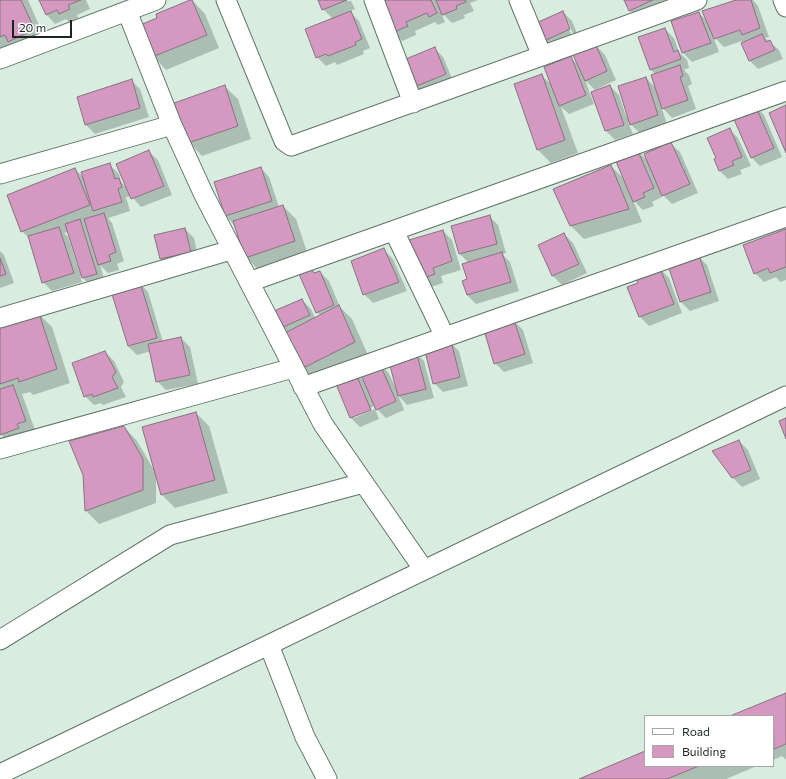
<!DOCTYPE html>
<style>
body{margin:0}
#map{position:relative;width:786px;height:779px;overflow:hidden;background:#d8ede0;font-family:Commissioner,sans-serif}
canvas{display:block}
.legend{position:absolute;left:644px;top:715px;width:130px;height:52px;box-sizing:border-box;background:#fff;border:1px solid #a5a8a6;margin:0;padding:5px 7px;list-style:none;font-size:12px;color:#1d2520}
.legend li{display:flex;align-items:center;gap:8px;height:20px}
.legend b{width:20px;border:1px solid #a5a8a6}
.scale{position:absolute;left:12px;top:20px;width:60px;height:18px;box-sizing:border-box;border:2px solid #1d2520;border-top:0;padding-left:5px;font-size:12px;line-height:14px;white-space:nowrap;color:#1d2520;-webkit-text-stroke:3px #fff;paint-order:stroke}
</style>
<div id="map">
<canvas width="786" height="779"></canvas>
<ul class="legend">
<li><b style="height:5px;background:#fff"></b>Road</li>
<li><b style="height:11px;background:#d498c1"></b>Building</li>
</ul>
<div class="scale">20 m</div>
</div>
<script>
const context = document.querySelector('canvas').getContext('2d');
context.lineJoin = 'round';
function paint(path, color) { context.fillStyle = color; context.fill(path, 'evenodd'); }
const toPath = rows => new Path2D(rows.map(r => 'M' + r).join(''));
function strokePath(path, color, width, dash) { context.strokeStyle = color; context.lineWidth = width; context.lineCap = dash ? 'butt' : 'round'; context.setLineDash(dash || []); context.stroke(path); }
paint(toPath([
 [0,0,28,0,45,39,0,56],
 [40,0,86,0,90,9,77,15,78,18,69,22,66,19,55,24,47,15],
 [192,0,205,14,219,48,166,70,153,56,159,18],
 [319,0,351,1,355,9,349,11,359,21,370,48,363,51,364,54,337,65,335,62,326,66,317,57,333,19,323,9],
 [379,0,478,0,470,3,474,11,464,15,465,18,452,23,441,12,445,22,438,25,435,22,415,31,416,35,402,41,393,32],
 [625,0,665,0,668,6,639,20,630,11],
 [739,0,753,0,758,6,769,37,765,38,779,50,783,59,758,69,750,61,742,41,724,47,713,36,719,52,692,62,683,53,673,22,699,13,708,22],
 [563,12,572,21,579,38,553,49,545,40],
 [566,22,568,22,573,34,571,34],
 [665,29,674,38,679,52,687,60,689,68,684,70,689,75,692,84,688,86,696,109,672,118,661,106,667,124,640,133,628,122,633,134,615,140,606,131,593,92,610,86,619,95,626,116,628,115,646,78,656,88,656,75,651,70],
 [596,46,605,55,616,80,595,90,585,80,594,104,569,114,561,107,578,153,551,163,538,150,542,76,553,86,571,58,579,66],
 [434,48,443,57,454,83,422,96,402,61],
 [131,80,140,89,149,117,95,134,86,125,78,97],
 [224,86,238,99,251,139,202,156,189,142],
 [755,106,764,115,782,157,760,166,751,157],
 [729,129,738,138,751,166,740,170,742,174,728,179,719,170,718,159],
 [671,144,680,152,698,193,672,204,661,193,662,197,652,202,654,206,643,210,633,200,642,222,584,239,571,226,555,189,611,166,625,180,637,150,648,161],
 [149,152,158,160,172,195,141,207,131,196,126,197,130,211,108,218,112,223,124,261,117,264,119,270,108,273,100,265,105,282,92,287,80,275,82,282,52,291,43,282,30,239,22,231,75,169,85,179,110,165,119,174,121,182,127,188],
 [68,232,81,274,80,274,68,237,64,233],
 [261,168,269,177,279,207,283,206,296,219,308,255,259,271,246,257,234,225,226,216],
 [489,216,498,225,506,253,502,254,510,262,519,291,476,304,467,295,469,263,460,254],
 [185,229,194,238,199,261,170,267,161,258],
 [786,230,786,280,780,282,776,277,764,282,755,273],
 [443,231,452,240,461,270,441,276,443,283,431,287,422,278],
 [564,234,573,243,587,273,562,285,553,276,539,246],
 [384,250,393,259,407,291,373,303,364,294],
 [0,251,4,255,14,283,0,288],
 [698,256,707,265,719,301,690,311,681,302,669,266],
 [660,269,669,278,682,313,649,326,640,317,628,287,639,283],
 [312,270,316,274,320,272,329,281,340,307,352,319,368,355,313,383,300,369,287,332,282,327,302,300,311,309,315,318,320,315,317,312],
 [140,283,148,292,163,342,181,338,190,347,198,384,166,390,157,381,151,351,137,355,128,346],
 [39,314,52,327,70,383,33,395,30,392,22,394,35,430,9,443,0,433,0,326],
 [514,321,523,330,533,363,504,372,495,363],
 [450,342,459,351,468,386,443,392,434,383],
 [105,352,114,361,124,382,121,387,126,397,103,405,101,403,94,405,85,396],
 [415,352,424,361,434,398,407,405,398,395,404,410,386,418,374,406,354,416,354,418,375,409,379,419,360,427,351,418,337,384,354,371,365,382,379,363,388,372,397,390],
 [196,413,209,426,228,493,175,508,162,495,156,475,156,503,99,524,86,511,84,475,124,427,137,441,154,470],
 [739,441,748,450,760,479,742,487,733,478],
 [786,694,786,760,782,756,773,760,773,716,732,716],
 [645,752,645,766,757,766,726,779,582,779]
]), '#0003');
const building = toPath([
 [0,0,21,0,33,26,25,29,27,33,8,42,5,35,0,37,0,0],
 [39,0,81,0,68,5,70,9,59,14,57,10,46,15,39,0],
 [190,0,192,0,207,35,152,57,140,25,157,18,156,14,190,0],
 [318,0,347,0,322,10,318,0],
 [378,0,431,0,437,13,429,17,427,13,406,22,408,26,392,33,378,0],
 [436,0,465,0,466,2,456,6,457,9,442,15,436,0],
 [624,0,653,0,629,11,624,0],
 [736,0,751,0,760,28,742,35,740,30,714,39,702,11,736,0],
 [351,11,362,39,355,42,356,45,328,56,326,54,316,58,305,29,351,11],
 [563,11,570,29,544,41,536,23,563,11],
 [699,12,711,43,682,53,671,21,699,12],
 [665,28,674,52,678,50,681,59,650,70,638,37,665,28],
 [762,34,766,42,770,40,775,50,749,61,741,43,762,34],
 [596,45,607,71,585,81,573,55,596,45],
 [435,47,446,74,412,88,401,61,435,47],
 [571,56,586,95,559,106,544,67,571,56],
 [680,65,683,76,680,77,688,100,662,109,651,75,680,65],
 [542,74,565,140,537,150,514,84,542,74],
 [646,77,658,115,630,125,618,86,646,77],
 [132,79,140,108,85,125,77,97,132,79],
 [225,85,238,126,188,143,174,103,225,85],
 [610,85,624,125,605,131,591,92,610,85],
 [755,105,774,148,751,158,732,115,755,105],
 [786,105,786,153,769,113,786,105],
 [730,128,742,157,732,161,734,165,719,171,714,159,716,158,707,138,730,128],
 [671,142,690,184,662,196,644,154,671,142],
 [637,149,654,188,643,193,645,197,633,202,615,159,637,149],
 [149,150,164,186,131,199,116,164,149,150],
 [110,163,115,179,119,178,122,187,118,189,122,202,93,211,81,172,110,163],
 [611,165,629,209,570,226,553,189,611,165],
 [261,167,272,201,225,216,214,182,261,167],
 [75,168,90,205,21,232,7,195,75,168],
 [283,205,295,241,245,258,233,221,283,205],
 [104,213,116,252,109,255,111,261,98,265,84,219,104,213],
 [490,215,497,244,459,254,451,226,490,215],
 [80,219,97,274,82,278,65,224,80,219],
 [59,227,74,273,42,283,28,236,59,227],
 [185,228,191,252,160,259,154,235,185,228],
 [786,229,786,267,770,273,768,268,754,274,743,245,786,229],
 [443,230,452,261,433,268,435,274,421,279,409,240,443,230],
 [564,233,579,264,552,276,538,245,564,233],
 [384,248,399,282,363,295,351,261,384,248],
 [502,252,511,282,467,295,462,281,467,279,462,264,502,252],
 [699,255,711,292,680,302,668,265,699,255],
 [0,258,6,274,0,276,0,258],
 [660,268,674,304,639,317,627,287,638,283,636,278,660,268],
 [312,269,314,273,320,271,334,305,316,313,299,274,312,269],
 [140,282,157,338,128,346,111,291,140,282],
 [302,299,310,315,281,328,274,311,302,299],
 [339,305,355,342,299,370,283,334,339,305],
 [39,313,57,369,19,382,18,378,0,384,0,325,39,313],
 [514,320,525,354,494,364,484,330,514,320],
 [181,337,190,375,156,382,148,344,181,337],
 [451,341,460,377,433,384,424,347,451,341],
 [105,351,116,372,112,377,118,388,93,397,92,394,84,397,72,363,105,351],
 [416,351,426,389,398,396,388,358,416,351],
 [379,362,396,401,376,410,359,370,379,362],
 [354,369,371,410,350,418,336,384,354,369],
 [13,385,26,421,17,424,19,428,0,435,0,389,13,385],
 [196,412,215,480,161,495,142,427,196,412],
 [786,418,786,439,779,421,786,418],
 [124,426,143,459,143,490,85,511,83,475,69,441,124,426],
 [739,440,751,470,732,478,712,451,739,440],
 [786,693,786,744,774,749,773,716,730,716,786,693],
 [645,751,645,766,699,766,667,779,579,779,645,751]
]);
paint(building, '#d498c1');
strokePath(building, '#86737f', 1);
const minor = toPath([
 [226,0,284,141,291,146,697,0],
 [374,0,413,103],
 [519,0,542,56],
 [783,0,786,7],
 [127,11,172,125,204,195,323,424,424,570],
 [0,59,156,0],
 [0,174,172,125],
 [394,231,445,337],
 [249,282,786,91],
 [0,318,231,250],
 [303,387,786,217],
 [0,449,293,368],
 [0,640,170,535,363,483],
 [269,645,305,737,327,779],
 [0,774,786,396]
]);
strokePath(minor, '#617468', 21);
strokePath(minor, '#fff', 19);
</script>
